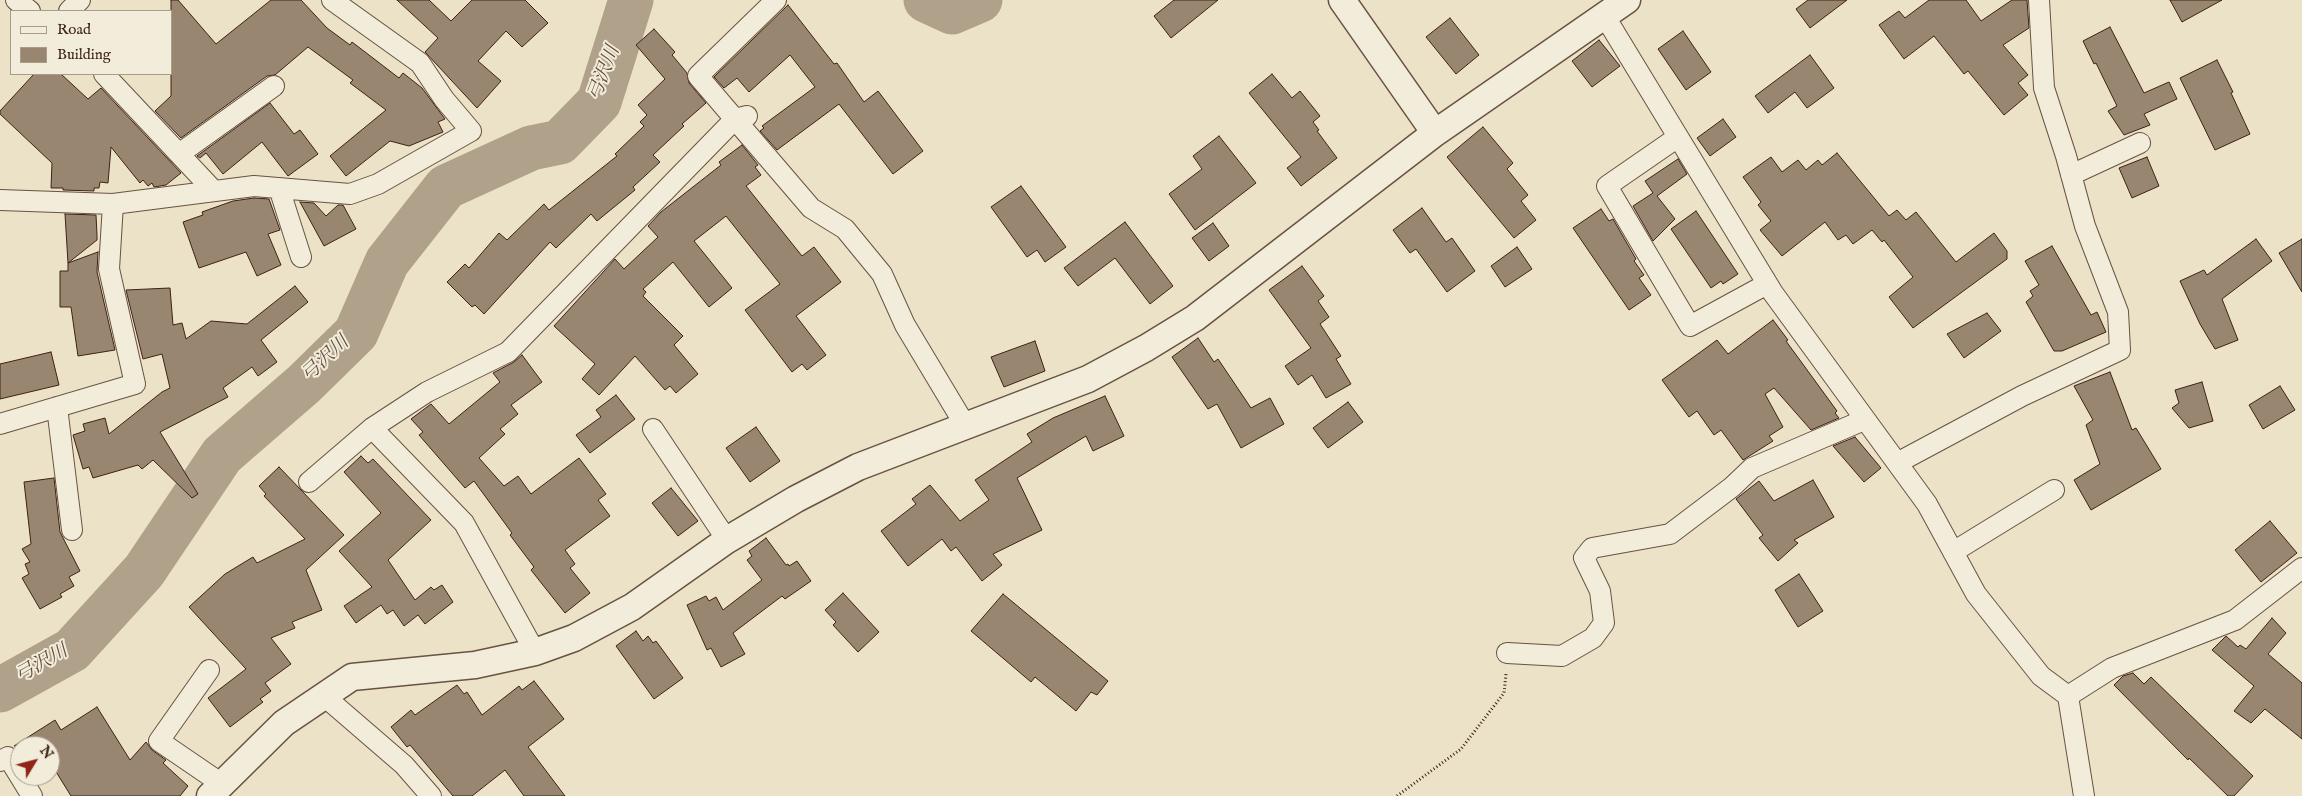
<!DOCTYPE html>
<meta charset="utf-8">
<style>
body{margin:0}
#map{position:relative;width:2302px;height:796px;overflow:hidden;background:#ebe2c8;font-family:"IM FELL English",serif}
canvas{display:block}
.legend{position:absolute;left:10px;top:10px;width:162px;height:65px;box-sizing:border-box;background:#f2ecdb;border:1px solid #aa9b8b;margin:0;padding:6px 9px;list-style:none;font-size:15px;color:#3e2213}
.legend li{display:flex;align-items:center;gap:10px;height:25px}
.legend b{width:25px;border:1px solid #aa9b8b}
.north{position:absolute;left:10px;top:736px;width:50px;height:50px;box-sizing:border-box;background:#f2ecdb;border:1px solid #aa9b8b;border-radius:50%;rotate:53deg;font-size:14px;font-weight:700;line-height:20px;text-align:center;color:#3e2213}
.north::after{content:'';display:block;margin:auto;width:18px;height:22px;background:#8f2418;clip-path:polygon(50% 0,100% 100%,50% 72%,0 100%)}
</style>
<div id="map">
<canvas width="2302" height="796"></canvas>
<ul class="legend">
<li><b style="height:6px;background:#f2ecdb"></b>Road</li>
<li><b style="height:14px;background:#988671"></b>Building</li>
</ul>
<div class="north">N</div>
</div>
<script>
const context = document.querySelector('canvas').getContext('2d');
context.lineJoin = 'round';
const toPath = rows => new Path2D(rows.map(r => 'M' + r).join(''));
function strokePath(path, color, width, dash) { context.strokeStyle = color; context.lineWidth = width; context.lineCap = dash ? 'butt' : 'round'; context.setLineDash(dash || []); context.stroke(path); }
function paint(path, color) { context.fillStyle = color; context.fill(path, 'evenodd'); }
function write(font, color, halo, rows, align = 'center') {
  context.font = font + ' "IM FELL English","Noto Serif JP",serif'; context.lineWidth = 4; context.setLineDash([]); context.textBaseline = 'middle'; context.strokeStyle = halo; context.fillStyle = color; for (const [text, x, y, turn = 0] of rows) {
    context.save(); context.translate(x, y); context.rotate((+turn || 0) * Math.PI / 180); context.textAlign = isNaN(turn) ? turn : align; if (halo) context.strokeText(text, 0, 0); context.fillText(text, 0, 0); context.restore();
  }
}
strokePath(toPath([
 [926,0,952,12,980,0],
 [0,690,72,650,144,571,222,455,304,384,356,333,387,262,446,187,531,148,560,142,599,102,631,0]
]), '#b0a18a', 45);
const building = toPath([
 [171,0,178,0,216,44,271,0,301,0,327,28,350,45,352,42,399,78,403,73,422,88,445,119,438,122,443,132,409,146,390,141,346,176,330,156,386,110,350,83,353,80,308,47,275,75,267,76,181,138,155,111,171,96,171,0],
 [397,0,429,0,451,21,472,0,525,0,548,23,522,47,506,31,478,61,501,81,477,108,425,52,438,38,397,0],
 [1174,0,1218,0,1171,38,1154,16,1174,0],
 [1808,0,1847,0,1810,28,1796,9,1808,0],
 [1929,0,1966,0,1981,21,2012,0,2027,0,2029,28,2003,45,2028,75,2018,83,2028,95,2004,115,1968,71,1964,74,1934,36,1904,59,1879,25,1899,11,1905,18,1929,0],
 [2170,0,2222,0,2182,22,2170,0],
 [788,5,834,64,837,63,864,102,878,91,923,151,893,174,839,104,777,150,760,131,764,128,762,126,815,87,790,55,749,92,737,78,724,88,714,77,788,5],
 [1450,18,1479,55,1456,74,1426,37,1450,18],
 [2110,27,2144,93,2169,82,2177,99,2144,114,2150,125,2124,135,2108,111,2117,106,2096,63,2094,64,2083,41,2110,27],
 [654,29,675,52,672,55,687,73,689,83,706,103,682,124,684,126,653,155,660,162,633,187,635,190,597,221,591,214,556,248,550,242,484,314,475,305,472,307,447,282,465,264,469,268,499,233,507,240,544,204,549,210,617,156,615,154,644,126,640,122,647,115,638,105,665,79,636,45,654,29],
 [1683,31,1711,72,1686,90,1658,49,1683,31],
 [1599,40,1620,66,1592,87,1572,61,1599,40],
 [1810,55,1834,88,1807,108,1795,92,1768,113,1755,96,1810,55],
 [2217,60,2233,92,2231,93,2250,134,2215,150,2180,78,2217,60],
 [34,74,61,74,88,99,101,88,181,173,166,185,154,187,152,183,148,186,143,180,140,183,111,147,108,183,100,182,99,188,94,188,94,191,63,190,63,188,51,188,52,163,0,114,0,111,34,74],
 [1272,74,1292,98,1300,91,1320,116,1313,122,1319,130,1317,131,1337,158,1301,186,1287,168,1301,157,1249,93,1272,74],
 [270,103,294,134,300,130,318,154,288,176,262,142,223,174,206,153,200,158,197,156,270,103],
 [1723,119,1736,137,1710,156,1697,138,1723,119],
 [1483,127,1513,163,1507,169,1528,195,1521,201,1536,220,1514,238,1447,157,1483,127],
 [1219,136,1256,183,1195,230,1169,194,1202,169,1193,156,1219,136],
 [742,145,758,165,755,167,761,175,746,186,802,256,814,247,841,282,796,316,826,355,807,370,802,364,792,372,745,310,780,284,726,216,694,241,732,288,709,307,673,262,643,289,646,292,643,296,683,336,674,345,698,374,676,393,670,386,665,390,635,356,599,395,582,379,595,364,554,326,615,259,624,269,658,237,648,226,661,212,721,165,719,162,742,145],
 [1837,153,1889,216,1897,210,1906,220,1916,212,1956,262,1994,233,2007,251,2007,259,1913,328,1889,297,1913,277,1884,240,1882,242,1872,230,1853,244,1846,235,1838,240,1825,222,1782,256,1760,230,1771,221,1758,205,1761,202,1743,177,1771,157,1782,172,1798,160,1806,170,1818,160,1822,165,1837,153],
 [2147,157,2159,186,2132,198,2119,168,2147,157],
 [1678,159,1687,174,1657,196,1675,219,1653,241,1633,206,1653,193,1645,181,1678,159],
 [1021,186,1066,247,1045,262,1037,250,1027,257,991,207,1021,186],
 [254,198,269,199,280,230,268,234,281,265,257,276,246,252,199,268,183,222,203,215,202,212,233,201,254,198],
 [300,202,314,203,326,216,338,205,343,205,356,229,324,246,300,202],
 [1422,208,1446,242,1452,238,1475,271,1447,292,1416,249,1410,253,1393,230,1422,208],
 [1601,209,1609,221,1613,219,1636,259,1634,261,1644,275,1639,278,1651,295,1629,310,1573,228,1601,209],
 [1696,211,1738,274,1723,284,1721,281,1711,288,1671,229,1696,211],
 [65,214,96,215,97,235,97,240,68,263,65,214],
 [1125,222,1173,286,1150,304,1115,258,1078,286,1064,268,1125,222],
 [1213,223,1229,246,1209,261,1192,238,1213,223],
 [2256,239,2272,261,2222,299,2238,340,2215,349,2200,324,2180,281,2204,270,2207,275,2256,239],
 [2302,239,2302,292,2279,253,2302,239],
 [2052,246,2091,315,2097,312,2106,332,2062,351,2054,351,2026,302,2033,296,2030,291,2039,285,2025,261,2052,246],
 [1517,247,1532,269,1505,287,1491,266,1517,247],
 [98,252,97,272,115,350,78,356,71,307,60,307,60,271,68,271,68,263,98,252],
 [1302,266,1324,296,1318,301,1329,317,1320,324,1341,356,1336,359,1351,384,1326,398,1312,375,1298,385,1285,366,1311,348,1269,290,1302,266],
 [295,286,308,302,261,340,277,362,258,376,252,367,223,388,228,397,160,432,198,494,192,498,153,460,142,469,138,465,93,478,89,467,83,469,73,435,85,431,83,424,105,418,109,434,162,392,170,388,162,354,143,359,126,290,170,288,173,325,182,323,186,339,211,321,247,324,295,286],
 [1987,313,2001,331,1964,358,1947,334,1987,313],
 [1773,320,1788,340,1786,341,1837,411,1835,413,1839,418,1811,430,1774,388,1765,394,1783,427,1769,436,1773,441,1743,460,1721,430,1714,435,1697,411,1689,417,1662,380,1717,340,1728,354,1773,320],
 [1198,338,1214,362,1218,359,1251,408,1270,398,1284,424,1241,448,1217,404,1208,409,1172,357,1198,338],
 [1035,341,1045,371,1004,387,991,357,1035,341],
 [51,352,59,385,0,399,0,364,51,352],
 [522,355,542,382,511,405,518,414,500,429,505,434,479,458,504,486,518,476,531,494,579,458,606,494,598,500,610,516,565,550,575,564,570,568,590,593,565,613,531,570,534,567,510,535,512,533,474,481,465,488,419,435,423,432,411,419,431,404,449,424,500,382,493,373,514,362,522,355],
 [2110,372,2132,430,2136,428,2161,469,2091,510,2074,480,2100,464,2086,425,2093,420,2074,386,2110,372],
 [2202,382,2213,421,2189,428,2172,408,2179,403,2175,390,2202,382],
 [2280,386,2295,410,2263,429,2249,405,2280,386],
 [616,395,635,419,590,453,576,435,601,417,596,410,616,395],
 [1105,396,1124,436,1093,451,1086,436,1017,478,1042,530,993,554,1002,565,982,581,956,547,951,551,942,539,908,566,881,531,916,504,912,499,930,485,960,521,989,500,975,480,1032,442,1027,434,1053,418,1105,396],
 [1348,402,1363,422,1328,448,1313,428,1348,402],
 [756,427,780,461,750,482,726,448,756,427],
 [1855,437,1881,468,1864,482,1833,446,1855,437],
 [361,456,368,463,373,459,431,520,388,560,415,600,431,587,434,590,442,585,453,602,425,624,418,615,404,626,393,610,387,614,381,605,356,623,344,606,372,587,339,551,381,513,344,472,361,456],
 [279,467,344,535,306,570,322,610,292,622,295,628,271,638,291,664,265,683,271,691,260,699,263,702,230,727,208,698,246,669,189,607,225,574,253,557,257,563,305,539,264,496,266,494,259,486,279,467],
 [54,478,60,532,80,571,69,577,74,586,60,594,62,597,40,609,22,578,29,574,25,564,30,562,22,549,31,544,24,482,54,478],
 [1813,480,1834,517,1794,540,1798,543,1778,561,1759,538,1763,535,1736,499,1759,481,1774,501,1813,480],
 [671,488,698,521,678,536,652,503,671,488],
 [2270,521,2297,553,2261,582,2235,550,2270,521],
 [766,538,786,565,788,564,789,566,797,561,811,581,785,599,782,596,733,633,745,654,721,667,711,648,707,650,687,605,706,596,709,601,716,597,723,610,762,580,747,560,752,556,749,551,766,538],
 [1799,574,1823,611,1798,627,1775,590,1799,574],
 [843,593,879,632,858,652,833,625,836,622,825,610,843,593],
 [1003,594,1108,681,1097,695,1091,692,1076,711,1035,677,1031,682,971,631,1003,594],
 [2272,618,2286,633,2268,654,2302,683,2302,739,2265,709,2251,723,2234,711,2254,686,2212,650,2226,636,2238,647,2240,645,2246,649,2272,618],
 [636,631,643,641,648,636,653,643,656,641,683,678,654,699,616,646,636,631],
 [2133,673,2144,684,2151,677,2253,776,2234,796,2228,796,2189,758,2188,760,2114,685,2123,676,2133,673],
 [534,681,564,719,528,747,565,796,524,796,505,770,472,796,453,796,410,745,407,747,391,727,411,710,415,715,457,685,464,694,467,692,482,715,519,686,522,690,534,681],
 [97,707,130,760,146,742,152,750,166,760,163,763,188,786,180,796,71,796,50,762,50,746,14,746,55,720,61,730,97,707]
]);
paint(building, '#988671');
strokePath(building, '#3e2213', 1);
const minor = toPath([
 [16,0,30,11],
 [776,0,698,76,811,208,845,229,882,274,905,325,965,425],
 [69,11,80,0],
 [1604,15,1773,293,1927,504,1976,594,2041,676,2068,696],
 [104,74,213,190],
 [1678,137,1607,186,1690,326,1767,284],
 [179,154,274,86],
 [2071,175,2140,143],
 [279,188,301,257],
 [0,200,113,204,254,186,350,194,378,184,471,131,444,99,420,63,332,0],
 [57,407,72,530],
 [0,424,135,384,109,269,113,204],
 [372,428,464,523,535,652],
 [653,429,727,540],
 [1897,463,2022,396,2120,350,2118,312,2085,226,2066,156,2044,88,2039,0],
 [309,482,372,428,427,392,508,352,735,119,747,116],
 [1953,552,2054,490],
 [1507,653,1562,656,1593,638,1604,623,1600,591,1584,558,1592,548,1670,534,1732,487,1752,468,1864,420],
 [209,670,159,741,222,784],
 [324,696,404,765,431,796],
 [0,761,8,757,32,796],
 [2084,796,2068,696,2112,668,2235,620,2302,568]
]);
const tertiary = toPath([
 [1342,0,1435,133],
 [210,796,284,723,352,677,475,665,535,652,574,638,632,607,727,540,796,499,858,467,1088,379,1146,348,1195,318,1435,133,1627,0]
]);
strokePath(minor, '#695240', 22);
strokePath(tertiary, '#695240', 29);
strokePath(toPath([
 [1397,796,1461,749,1504,693,1506,674]
]), '#3e2213', 3, [1, 2.5]);
strokePath(minor, '#f2ecdb', 20);
strokePath(tertiary, '#f2ecdb', 26);
write('italic 19px', '#664e3d', '#f2ecdb', [
 ["弓沢川",605,74,-69],
 ["弓沢川",326,360,-43],
 ["弓沢川",42,665,-30]
]);
</script>
